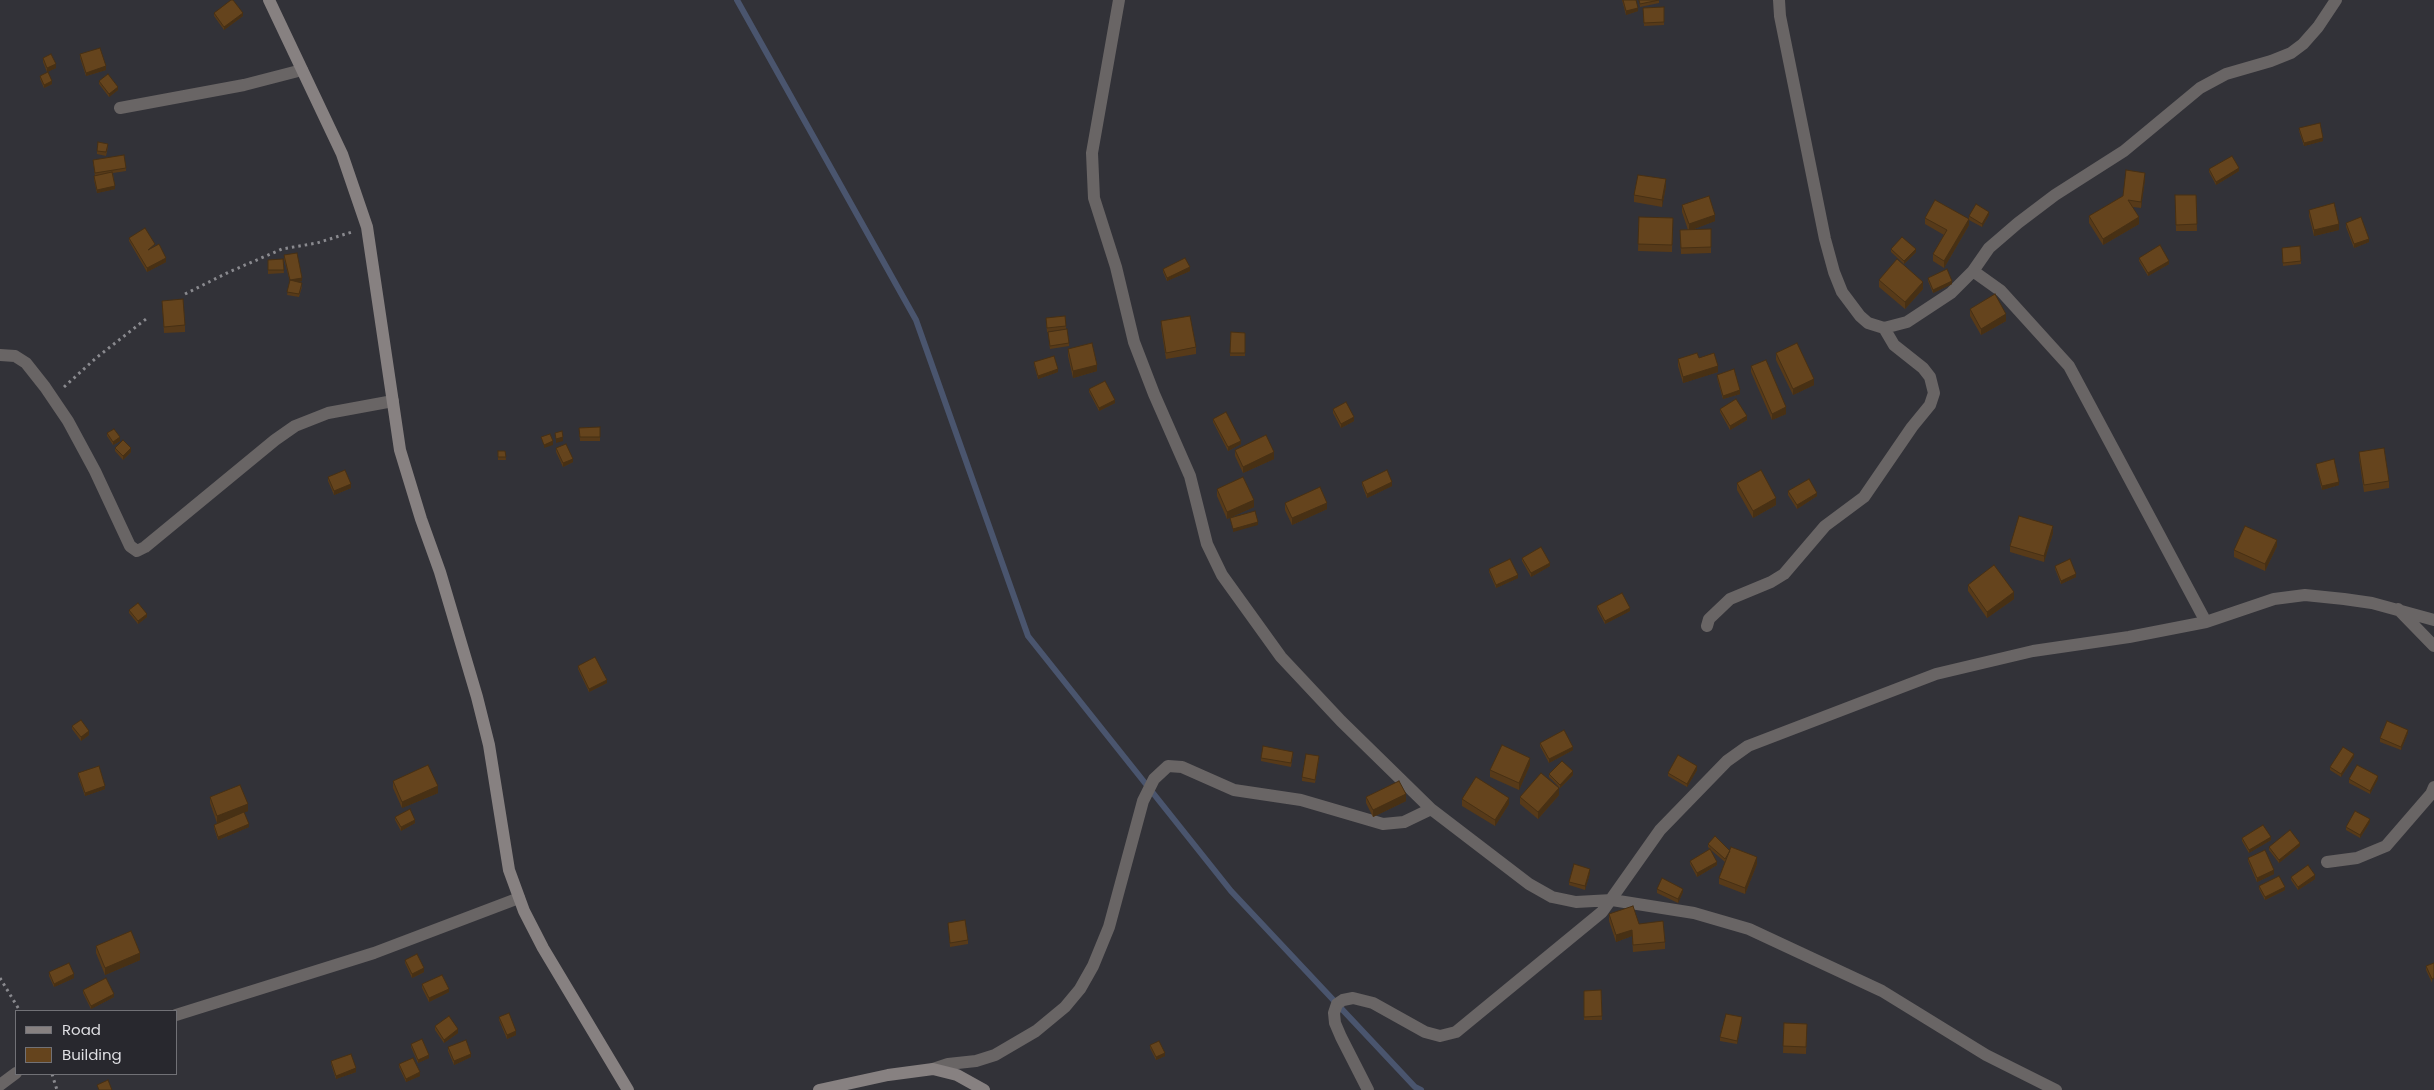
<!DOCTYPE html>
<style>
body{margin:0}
#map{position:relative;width:2434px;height:1090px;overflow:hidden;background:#323238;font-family:Poppins,sans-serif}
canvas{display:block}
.legend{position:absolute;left:15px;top:1010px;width:162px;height:65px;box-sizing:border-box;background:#28282e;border:1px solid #717176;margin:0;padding:6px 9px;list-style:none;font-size:15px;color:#dedee2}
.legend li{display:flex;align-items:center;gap:10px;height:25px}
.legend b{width:25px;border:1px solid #717176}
</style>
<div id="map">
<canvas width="2434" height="1090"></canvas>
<ul class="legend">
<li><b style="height:6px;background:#878181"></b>Road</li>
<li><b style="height:14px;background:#65441d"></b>Building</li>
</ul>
</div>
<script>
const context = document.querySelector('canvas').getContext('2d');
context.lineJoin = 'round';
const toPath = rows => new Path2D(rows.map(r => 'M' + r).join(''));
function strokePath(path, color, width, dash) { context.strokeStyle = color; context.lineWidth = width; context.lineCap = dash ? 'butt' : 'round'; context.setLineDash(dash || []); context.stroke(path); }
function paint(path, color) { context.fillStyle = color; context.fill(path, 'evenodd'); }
strokePath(toPath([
 [737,0,916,320,1028,636,1231,891,1415,1087,1421,1090]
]), '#4a556e', 6);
strokePath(toPath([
 [185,294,229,272,282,249,317,243,352,232],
 [64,387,96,358,146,319],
 [0,978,20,1011],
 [52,1074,57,1090]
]), '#8a8a8f', 3, [2.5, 4]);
strokePath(toPath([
 [1119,0,1092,153,1094,198,1116,267,1134,342,1154,394,1190,476,1207,544,1222,575,1281,657,1341,721,1431,809,1529,884,1552,897,1576,902,1612,900,1694,913,1749,929,1882,991,1986,1055,2056,1090],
 [1779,0,1780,16,1825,239,1834,272,1842,292,1860,316,1868,323,1884,328,1907,322,1951,293,1973,271,1989,248,2018,223,2055,195,2124,151,2200,88,2226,74,2271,61,2291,53,2303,44,2318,27,2336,0],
 [120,108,244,85,302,70],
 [1973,271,2001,291,2069,366,2206,622],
 [0,355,15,356,26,363,45,387,68,421,95,471,130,546,137,551,145,547,275,440,295,426,328,413,393,401],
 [2398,609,2434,646],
 [1707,626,1709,619,1730,599,1771,582,1784,574,1825,526,1864,497,1912,427,1930,405,1934,393,1930,377,1923,368,1894,345,1884,328],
 [2327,862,2357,858,2386,846,2431,794,2434,787],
 [176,1015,374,953,519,898],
 [933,1069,948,1064,976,1061,995,1055,1036,1031,1065,1007,1080,989,1093,966,1109,927,1143,801,1154,779,1168,766,1182,767,1234,790,1301,800,1383,824,1404,822,1431,809],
 [0,1085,16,1073],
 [1368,1090,1341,1037,1335,1023,1334,1013,1337,1004,1343,1000,1353,998,1373,1003,1425,1032,1440,1036,1456,1032,1602,912,1660,830,1727,761,1748,746,1936,674,2033,651,2129,637,2206,622,2274,599,2305,595,2344,599,2372,603,2434,620]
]), '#696565', 12);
strokePath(toPath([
 [269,0,342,154,367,227,400,450,421,519,440,572,477,697,489,745,509,870,524,911,543,948,628,1090],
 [819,1090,888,1075,933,1069,957,1075,984,1090]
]), '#878181', 12);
paint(toPath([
 [1622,0,1636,0,1638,11,1626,15],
 [1639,0,1659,0,1659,3,1640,7],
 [1664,7,1664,25,1644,26,1643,8],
 [214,13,243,16,224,30,214,16],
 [80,54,106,70,86,76,80,58],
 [43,58,56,68,47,72,43,62],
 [40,76,52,84,44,88,40,79],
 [99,81,118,90,109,97,99,84],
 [2299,128,2323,141,2304,146,2299,131],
 [108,147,106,156,97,154,97,151],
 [93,160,126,168,126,171,113,173,115,189,97,193,94,180,94,176,95,176],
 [2209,169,2239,171,2216,185,2209,172],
 [2145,179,2141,208,2133,207,2139,224,2103,245,2089,223,2089,216,2123,196],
 [1666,186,1662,207,1634,202,1634,195],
 [2175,195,2196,195,2197,231,2176,231],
 [1682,205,1715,221,1691,230,1711,229,1711,253,1681,254,1680,230,1688,230,1682,212],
 [2309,210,2339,230,2314,236,2309,216],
 [1989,215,1982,227,1969,220,1969,216],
 [1639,217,1673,218,1672,252,1638,251],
 [1925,218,1969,225,1944,268,1933,261,1933,254,1944,235,1925,224],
 [2346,223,2369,242,2354,248,2346,227],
 [129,238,166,262,147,272,129,241],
 [1891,249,1916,252,1904,264,1891,252],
 [2282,251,2301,261,2301,264,2283,266],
 [284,255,302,281,297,282,302,287,299,297,287,295,290,282,284,259],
 [2139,258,2169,264,2148,276,2139,261],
 [283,259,284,273,268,274,268,260],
 [1163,269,1190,271,1167,281,1163,272],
 [1928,278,1952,284,1933,293,1928,281],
 [1879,280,1923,289,1905,309,1879,287],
 [162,301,185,325,185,332,164,333],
 [1970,309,2006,321,1981,335,1970,316],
 [1046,318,1066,326,1066,329,1047,332],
 [1161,321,1196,347,1196,354,1166,359,1161,327],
 [1048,332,1069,343,1069,346,1050,349],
 [1231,332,1245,333,1245,356,1230,356],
 [1068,349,1097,371,1073,378,1068,356],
 [1776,353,1814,385,1793,395,1776,360],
 [1699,358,1718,372,1683,383,1678,366,1678,359],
 [1034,362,1058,372,1038,379,1034,365],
 [1751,366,1786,414,1772,420,1751,372],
 [1717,375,1740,394,1723,399,1717,378],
 [1089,389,1115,403,1099,411,1089,392],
 [1333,409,1354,421,1341,428,1333,413],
 [1720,409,1747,420,1730,430,1720,412],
 [1213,419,1241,444,1228,451,1213,422],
 [600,427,600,441,580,441,579,428],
 [107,433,120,441,113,445,107,436],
 [115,448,131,452,123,460,115,451],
 [556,448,573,462,563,467,556,452],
 [1235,450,1274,459,1243,473,1235,456],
 [498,451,505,451,506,460,498,460],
 [2359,452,2389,481,2389,488,2364,492,2359,458],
 [2316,464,2339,485,2322,490,2316,467],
 [328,477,351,488,334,495,328,481],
 [1362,482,1392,486,1367,498,1362,485],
 [1737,483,1776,505,1753,518,1737,490],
 [1217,489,1254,507,1227,519,1217,496],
 [1788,491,1817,496,1797,509,1788,495],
 [1285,503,1327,509,1292,525,1285,510],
 [2053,533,2044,562,2010,552,2010,546],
 [2277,546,2265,571,2234,557,2234,550],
 [1522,558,1550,566,1531,577,1522,561],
 [2055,566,2076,577,2061,584,2055,569],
 [1489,569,1518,578,1496,588,1489,572],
 [1968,585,2014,599,1987,618,1968,591],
 [1597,606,1630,611,1605,624,1597,609],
 [129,610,147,617,138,624,129,613],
 [578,666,607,683,589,692,578,669],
 [72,726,89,735,81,741,72,729],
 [2408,733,2401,750,2380,742,2380,738],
 [1540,743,1573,750,1549,763,1540,746],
 [1293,755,1291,767,1261,761,1261,758],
 [2354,757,2341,777,2330,770,2330,767],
 [1319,759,1315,783,1302,781,1302,777],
 [1530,765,1519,790,1490,777,1490,770],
 [1697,770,1687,787,1668,776,1668,773],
 [78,773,105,789,85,796,78,776],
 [1549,774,1573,775,1560,788,1549,777],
 [2349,779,2378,779,2370,794,2349,783],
 [393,781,438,793,402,808,393,788],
 [1559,795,1538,819,1520,804,1520,797],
 [210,797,248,811,244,812,249,827,218,840,214,828,214,825,232,817,217,823,210,803],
 [1366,797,1406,801,1373,817,1366,803],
 [1462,799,1509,804,1495,826,1462,806],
 [395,817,415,823,401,831,395,820],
 [2370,822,2360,838,2346,830,2346,827],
 [2242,838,2271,840,2249,853,2242,841],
 [1708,844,1730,851,1757,864,1745,894,1719,884,1719,878,1726,860,1725,862,1711,850,1717,865,1697,877,1690,864,1690,861,1710,849,1708,847],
 [2300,846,2279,863,2269,850,2269,847],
 [2248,858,2274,874,2257,882,2248,861],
 [1590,873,1585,890,1569,885,1569,882],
 [2291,877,2315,879,2298,890,2291,880],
 [2259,886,2285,890,2265,900,2259,889],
 [1657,889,1683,892,1678,903,1657,893],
 [1609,914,1639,924,1665,942,1665,949,1633,952,1632,936,1616,942,1609,921],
 [948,923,968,940,968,944,950,947],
 [96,946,140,960,105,975,96,953],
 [405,960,424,972,412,978,405,963],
 [2434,963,2432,983,2426,970,2426,966],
 [49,972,74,978,54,987,49,976],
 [422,984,449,992,429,1002,422,988],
 [83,990,114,997,91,1009,83,993],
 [1601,990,1602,1020,1584,1020,1584,991],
 [499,1017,516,1035,507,1039,499,1020],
 [1742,1021,1737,1044,1720,1041,1720,1037],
 [1784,1023,1807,1024,1806,1054,1783,1053],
 [435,1026,458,1033,444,1043,435,1030],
 [411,1044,429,1058,418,1063,411,1047],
 [1150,1045,1165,1056,1156,1060,1150,1048],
 [448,1047,471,1057,454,1065,448,1051],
 [331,1061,356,1072,336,1079,331,1064],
 [399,1064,420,1076,406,1082,399,1067]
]), '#573a19');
paint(toPath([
 [1638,8,1638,11,1626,15,1626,11],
 [243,13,243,16,224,30,224,27],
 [56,64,56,68,47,72,47,68],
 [106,66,106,70,86,76,86,73],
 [52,81,52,84,44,88,44,85],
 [118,87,118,90,109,97,109,94],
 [2323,138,2323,141,2304,146,2304,143],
 [2239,168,2239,171,2216,185,2216,182],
 [2145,173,2145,179,2141,208,2141,202],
 [1666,179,1666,186,1662,207,1662,200],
 [115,186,115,189,97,193,97,190],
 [1989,212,1989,215,1982,227,1982,224],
 [1715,215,1715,221,1689,231,1689,224],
 [2139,217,2139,224,2103,245,2103,239],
 [1969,219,1969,225,1944,268,1944,261],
 [2339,224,2339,230,2314,236,2314,230],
 [2369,239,2369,242,2354,248,2354,244],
 [1916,249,1916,252,1904,264,1904,261],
 [166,258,166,262,147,272,147,268],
 [2169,261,2169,264,2148,276,2148,273],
 [1190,267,1190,271,1167,281,1167,278],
 [302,278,302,281,290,284,290,280],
 [1952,281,1952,284,1933,293,1933,290],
 [1923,282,1923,289,1905,309,1905,302],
 [2006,314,2006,321,1981,335,1981,329],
 [1097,365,1097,371,1073,378,1073,371],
 [1718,366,1718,372,1683,383,1683,377],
 [1058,369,1058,372,1038,379,1038,376],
 [1814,379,1814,385,1793,395,1793,389],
 [1740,390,1740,394,1723,399,1723,396],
 [1115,400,1115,403,1099,411,1099,408],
 [1786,407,1786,414,1772,420,1772,414],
 [1747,416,1747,420,1730,430,1730,426],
 [1354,417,1354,421,1341,428,1341,424],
 [120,437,120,441,113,445,113,442],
 [563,437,563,441,556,443,556,439],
 [553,441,553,445,544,448,544,445],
 [1241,441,1241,444,1228,451,1228,447],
 [131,448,131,452,123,460,123,456],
 [1274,452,1274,459,1243,473,1243,467],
 [573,459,573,462,563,467,563,463],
 [1392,482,1392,486,1367,498,1367,494],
 [2339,482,2339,485,2322,490,2322,486],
 [351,484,351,488,334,495,334,491],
 [1817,493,1817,496,1797,509,1797,505],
 [1776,498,1776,505,1753,518,1753,511],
 [1254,500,1254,507,1227,519,1227,512],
 [1327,503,1327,509,1292,525,1292,518],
 [1258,522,1258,525,1233,532,1233,529],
 [2053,526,2053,533,2044,562,2044,556],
 [2277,540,2277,546,2265,571,2265,564],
 [1550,563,1550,566,1531,577,1531,573],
 [2076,574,2076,577,2061,584,2061,581],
 [1518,575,1518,578,1496,588,1496,585],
 [2014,592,2014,599,1987,618,1987,612],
 [1630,608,1630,611,1605,624,1605,621],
 [147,614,147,617,138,624,138,621],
 [607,680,607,683,589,692,589,689],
 [2408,730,2408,733,2401,750,2401,747],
 [89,731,89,735,81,741,81,737],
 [1573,747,1573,750,1549,763,1549,759],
 [2354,754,2354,757,2341,777,2341,774],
 [1530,758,1530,765,1519,790,1519,783],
 [1697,766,1697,770,1687,787,1687,784],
 [1573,771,1573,775,1560,788,1560,785],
 [2378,776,2378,779,2370,794,2370,791],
 [105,786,105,789,85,796,85,793],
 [438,786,438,793,402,808,402,802],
 [1559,788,1559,795,1538,819,1538,812],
 [1406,794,1406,801,1373,817,1373,810],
 [1509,798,1509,804,1495,826,1495,820],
 [248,804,248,811,217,823,217,816],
 [2370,819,2370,822,2360,838,2360,835],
 [415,820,415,823,401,831,401,827],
 [249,824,249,827,218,840,218,837],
 [2271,837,2271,840,2249,853,2249,850],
 [2300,843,2300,846,2279,863,2279,860],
 [1757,857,1757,864,1745,894,1745,888],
 [1717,862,1717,865,1697,877,1697,873],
 [1590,869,1590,873,1585,890,1585,886],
 [2274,870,2274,874,2257,882,2257,878],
 [2315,875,2315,879,2298,890,2298,887],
 [2285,887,2285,890,2265,900,2265,897],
 [1683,889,1683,892,1678,903,1678,899],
 [1632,930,1632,936,1616,942,1616,935],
 [140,953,140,960,105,975,105,968],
 [424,968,424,972,412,978,412,974],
 [74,974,74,978,54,987,54,984],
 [449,989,449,992,429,1002,429,998],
 [114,994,114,997,91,1009,91,1006],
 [1742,1017,1742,1021,1737,1044,1737,1041],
 [458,1029,458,1033,444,1043,444,1040],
 [516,1031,516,1035,507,1039,507,1035],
 [1165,1053,1165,1056,1156,1060,1156,1057],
 [471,1054,471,1057,454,1065,454,1061],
 [429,1055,429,1058,418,1063,418,1060],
 [356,1068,356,1072,336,1079,336,1076],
 [420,1072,420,1076,406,1082,406,1079]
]), '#473014');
const building = toPath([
 [231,0,233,0,243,13,224,27,214,13,231,0],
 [1623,0,1636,0,1638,8,1626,11,1623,0],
 [1639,0,1659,0,1640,4,1639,0],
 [1664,7,1664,22,1644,23,1643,8,1664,7],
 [100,48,106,66,86,73,80,54,100,48],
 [51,54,56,64,47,68,43,58,51,54],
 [48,72,52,81,44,85,40,76,48,72],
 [108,74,118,87,109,94,99,81,108,74],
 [2320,123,2323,138,2304,143,2299,128,2320,123],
 [98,142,108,144,106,152,97,151,98,142],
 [124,155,126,168,95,173,93,160,124,155],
 [2232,156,2239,168,2216,182,2209,169,2232,156],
 [2126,170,2145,173,2141,202,2128,200,2139,217,2103,239,2089,216,2123,196,2126,170],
 [112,172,115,186,97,190,94,176,112,172],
 [1638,175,1666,179,1662,200,1634,195,1638,175],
 [2175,195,2196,195,2197,224,2176,225,2175,195],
 [1709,196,1715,215,1689,224,1682,205,1709,196],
 [1935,200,1969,219,1944,261,1933,254,1947,230,1925,218,1935,200],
 [2334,203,2339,224,2314,230,2309,210,2334,203],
 [1976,204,1989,212,1982,224,1969,216,1976,204],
 [1639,217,1673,218,1672,245,1638,244,1639,217],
 [2361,217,2369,239,2354,244,2346,223,2361,217],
 [145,228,155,244,148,250,159,244,166,258,147,268,129,238,145,228],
 [1711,229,1711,247,1681,248,1680,230,1711,229],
 [1902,237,1916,249,1904,261,1891,249,1902,237],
 [2160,245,2169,261,2148,273,2139,258,2160,245],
 [2300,246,2301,261,2283,263,2282,248,2300,246],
 [297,253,302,278,290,280,284,255,297,253],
 [1185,258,1190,267,1167,278,1163,269,1185,258],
 [283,259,284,270,268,270,268,260,283,259],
 [1897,259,1923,282,1905,302,1879,280,1897,259],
 [1947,269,1952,281,1933,290,1928,278,1947,269],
 [290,280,302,283,299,294,287,292,290,280],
 [1995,294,2006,314,1981,329,1970,309,1995,294],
 [183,299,185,325,164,327,162,301,183,299],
 [1065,316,1066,326,1047,328,1046,318,1065,316],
 [1190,316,1196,347,1166,353,1161,321,1190,316],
 [1067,329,1069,343,1050,346,1048,332,1067,329],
 [1231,332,1245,333,1245,353,1230,353,1231,332],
 [1092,343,1097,365,1073,371,1068,349,1092,343],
 [1797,343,1814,379,1793,389,1776,353,1797,343],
 [1697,353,1699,358,1714,353,1718,366,1683,377,1678,359,1697,353],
 [1054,356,1058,369,1038,376,1034,362,1054,356],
 [1766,360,1786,407,1772,414,1751,366,1766,360],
 [1734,369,1740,390,1723,396,1717,375,1734,369],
 [1105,381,1115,400,1099,408,1089,389,1105,381],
 [1736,399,1747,416,1730,426,1720,409,1736,399],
 [1346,402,1354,417,1341,424,1333,409,1346,402],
 [1226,412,1241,441,1228,447,1213,419,1226,412],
 [600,427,600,437,580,437,579,428,600,427],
 [114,429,120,437,113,442,107,433,114,429],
 [562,431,563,437,556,439,555,433,562,431],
 [550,434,553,441,544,445,541,437,550,434],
 [1266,435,1274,452,1243,467,1235,450,1266,435],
 [123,440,131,448,123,456,115,448,123,440],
 [566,444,573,459,563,463,556,448,566,444],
 [2384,448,2389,481,2364,485,2359,452,2384,448],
 [498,451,505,451,506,457,498,457,498,451],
 [2334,459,2339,482,2322,486,2316,464,2334,459],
 [345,470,351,484,334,491,328,477,345,470],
 [1387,470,1392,482,1367,494,1362,482,1387,470],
 [1761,470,1776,498,1753,511,1737,483,1761,470],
 [1243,477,1254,500,1227,512,1217,489,1243,477],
 [1809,479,1817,493,1797,505,1788,491,1809,479],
 [1320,487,1327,503,1292,518,1285,503,1320,487],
 [1255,511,1258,522,1233,529,1230,518,1255,511],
 [2019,516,2053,526,2044,556,2010,546,2019,516],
 [2245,526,2277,540,2265,564,2234,550,2245,526],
 [1541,547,1550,563,1531,573,1522,558,1541,547],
 [1510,559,1518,575,1496,585,1489,569,1510,559],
 [2070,559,2076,574,2061,581,2055,566,2070,559],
 [1994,565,2014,592,1987,612,1968,585,1994,565],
 [1622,593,1630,608,1605,621,1597,606,1622,593],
 [138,603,147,614,138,621,129,610,138,603],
 [595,657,607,680,589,689,578,666,595,657],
 [81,720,89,731,81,737,72,726,81,720],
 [2387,721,2408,730,2401,747,2380,738,2387,721],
 [1564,730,1573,747,1549,759,1540,743,1564,730],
 [1502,745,1530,758,1519,783,1490,770,1502,745],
 [1263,746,1293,752,1291,763,1261,758,1263,746],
 [2343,747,2354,754,2341,774,2330,767,2343,747],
 [1306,754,1319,756,1315,780,1302,777,1306,754],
 [1678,755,1697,766,1687,784,1668,773,1678,755],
 [1562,761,1573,771,1560,785,1549,774,1562,761],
 [428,765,438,786,402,802,393,781,428,765],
 [2357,765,2378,776,2370,791,2349,779,2357,765],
 [99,766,105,786,85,793,78,773,99,766],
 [1541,773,1559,788,1538,812,1520,797,1541,773],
 [1476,777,1509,798,1495,820,1462,799,1476,777],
 [1399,781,1406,794,1373,810,1366,797,1399,781],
 [240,785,248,804,217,816,210,797,240,785],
 [410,809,415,820,401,827,395,817,410,809],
 [2355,811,2370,819,2360,835,2346,827,2355,811],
 [244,812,249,824,218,837,214,825,244,812],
 [2263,825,2271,837,2249,850,2242,838,2263,825],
 [2290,830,2300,843,2279,860,2269,847,2290,830],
 [1715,836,1730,851,1728,854,1725,859,1708,844,1715,836],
 [1731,847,1757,857,1745,888,1719,878,1731,847],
 [1710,849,1717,862,1697,873,1690,861,1710,849],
 [2265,850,2274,870,2257,878,2248,858,2265,850],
 [1574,864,1590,869,1585,886,1569,882,1574,864],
 [2308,865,2315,875,2298,887,2291,877,2308,865],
 [2279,876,2285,887,2265,897,2259,886,2279,876],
 [1662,878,1683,889,1678,899,1657,889,1662,878],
 [1633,906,1639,924,1663,921,1665,942,1633,945,1632,930,1616,935,1609,914,1633,906],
 [965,920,968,940,950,943,948,923,965,920],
 [131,931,140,953,105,968,96,946,131,931],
 [417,954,424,968,412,974,405,960,417,954],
 [69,963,74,974,54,984,49,972,69,963],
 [2434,963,2434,978,2432,979,2426,966,2434,963],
 [442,975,449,989,429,998,422,984,442,975],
 [106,978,114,994,91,1006,83,990,106,978],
 [1601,990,1602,1016,1584,1017,1584,991,1601,990],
 [509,1013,516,1031,507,1035,499,1017,509,1013],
 [1726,1014,1742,1017,1737,1041,1720,1037,1726,1014],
 [449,1016,458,1029,444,1040,435,1026,449,1016],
 [1784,1023,1807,1024,1806,1047,1783,1046,1784,1023],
 [422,1039,429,1055,418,1060,411,1044,422,1039],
 [466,1040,471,1054,454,1061,448,1047,466,1040],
 [1159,1041,1165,1053,1156,1057,1150,1045,1159,1041],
 [351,1054,356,1068,336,1076,331,1061,351,1054],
 [413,1058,420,1072,406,1079,399,1064,413,1058],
 [108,1080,112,1090,99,1090,97,1085,108,1080]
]);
paint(building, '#65441d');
strokePath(building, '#473014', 1);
</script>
